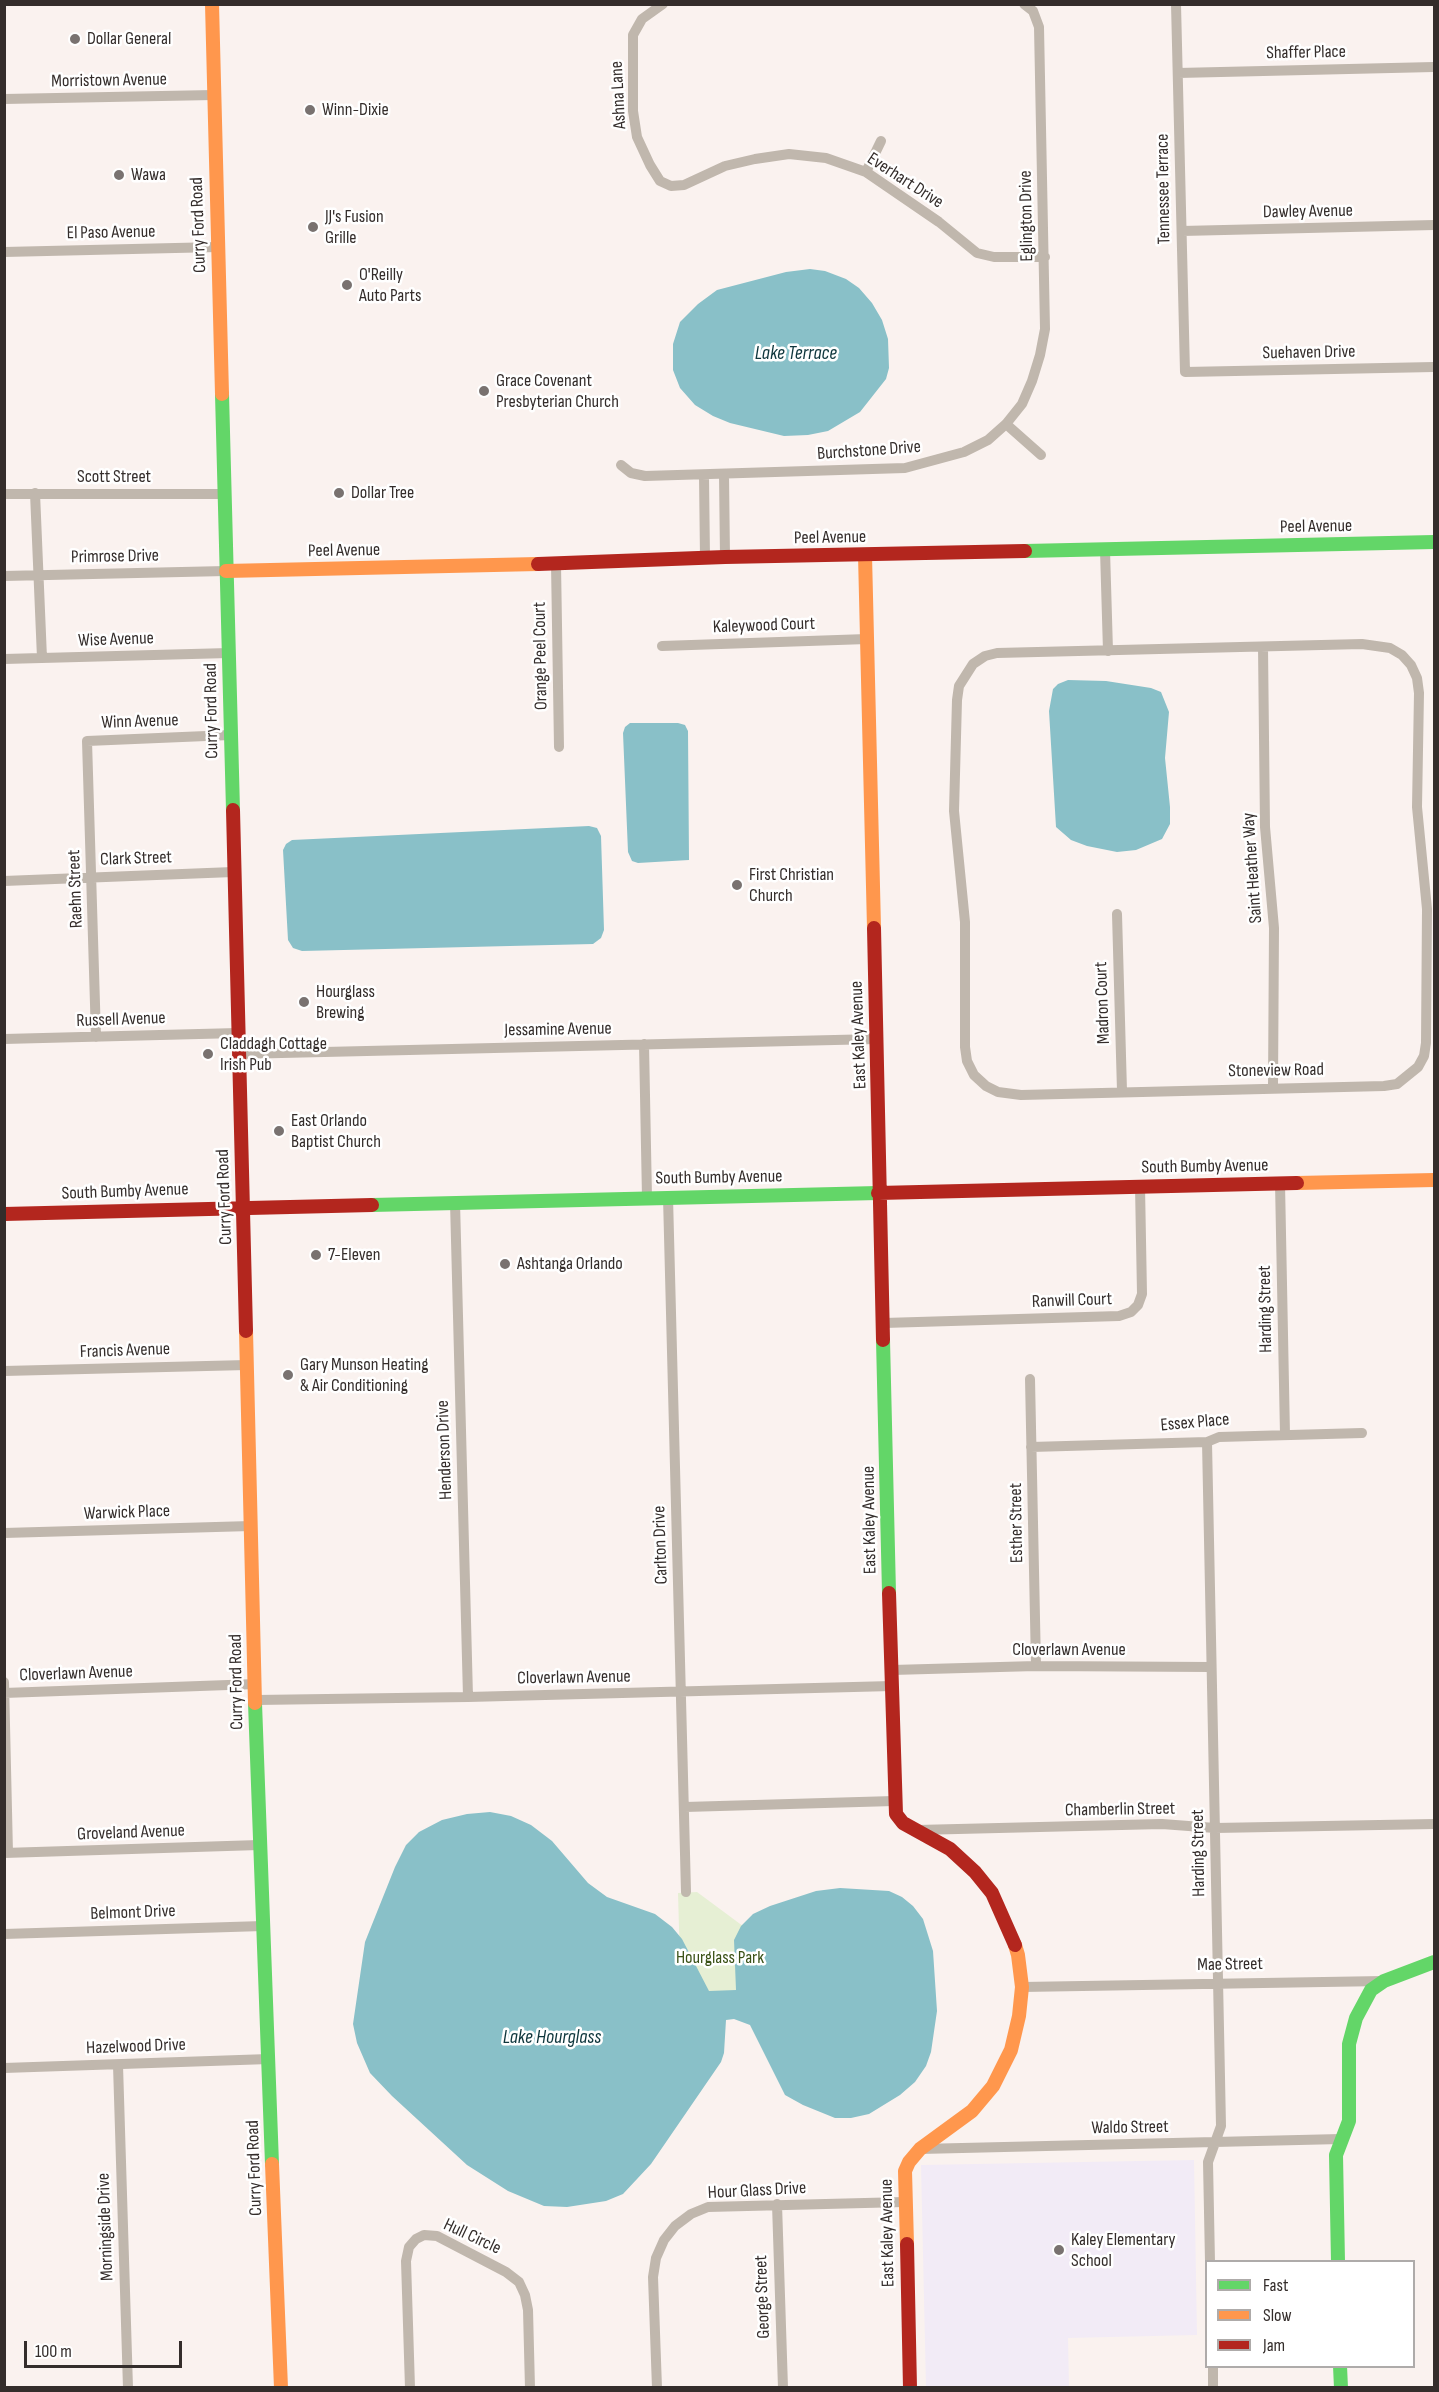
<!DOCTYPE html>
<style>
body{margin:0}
#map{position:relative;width:1439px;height:2392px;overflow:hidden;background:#faf2ef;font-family:"Sofia Sans Condensed",sans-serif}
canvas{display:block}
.frame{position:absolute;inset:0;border:6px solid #342d2b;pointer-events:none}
.legend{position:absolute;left:1205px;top:2260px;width:210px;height:108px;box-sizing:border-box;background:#fff;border:2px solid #aeabaa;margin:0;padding:8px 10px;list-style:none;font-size:18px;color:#342d2b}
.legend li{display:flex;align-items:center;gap:12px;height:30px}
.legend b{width:30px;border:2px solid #aeabaa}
.scale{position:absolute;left:24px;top:2341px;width:158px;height:27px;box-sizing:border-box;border:3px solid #342d2b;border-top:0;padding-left:8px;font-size:18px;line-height:21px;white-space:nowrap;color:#342d2b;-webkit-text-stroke:4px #fff;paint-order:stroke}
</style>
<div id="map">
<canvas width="1439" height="2392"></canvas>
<div class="frame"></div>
<ul class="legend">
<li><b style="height:8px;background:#63d668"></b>Fast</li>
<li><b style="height:8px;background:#ff974d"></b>Slow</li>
<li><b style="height:8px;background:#b3261e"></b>Jam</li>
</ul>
<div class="scale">100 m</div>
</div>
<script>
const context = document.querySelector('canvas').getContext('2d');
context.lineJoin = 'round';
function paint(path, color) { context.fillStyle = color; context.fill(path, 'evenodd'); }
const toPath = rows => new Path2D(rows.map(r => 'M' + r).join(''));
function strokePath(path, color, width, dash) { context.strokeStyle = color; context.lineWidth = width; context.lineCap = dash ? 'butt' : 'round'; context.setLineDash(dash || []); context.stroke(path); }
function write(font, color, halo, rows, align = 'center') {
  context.font = font + ' "Sofia Sans Condensed",sans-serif'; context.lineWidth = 5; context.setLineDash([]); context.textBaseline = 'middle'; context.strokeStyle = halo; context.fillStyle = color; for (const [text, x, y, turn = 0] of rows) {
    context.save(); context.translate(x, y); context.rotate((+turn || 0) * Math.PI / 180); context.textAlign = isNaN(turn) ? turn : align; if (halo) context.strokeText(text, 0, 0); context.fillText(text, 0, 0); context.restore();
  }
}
paint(toPath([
 [1194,2160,1197,2335,1068,2338,1069,2387,926,2387,921,2165]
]), '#f2ebf6');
paint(toPath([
 [697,1892,836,1995,681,1998,678,1893]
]), '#e6efd4');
paint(toPath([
 [810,269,825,271,846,279,859,288,872,303,882,320,888,339,889,368,886,379,860,412,828,431,808,435,784,436,730,423,713,416,695,405,680,388,673,370,673,344,680,322,698,304,717,290,786,272],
 [1068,680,1106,681,1151,688,1161,692,1169,712,1165,758,1170,807,1170,824,1162,839,1136,850,1117,852,1087,846,1071,840,1056,827,1049,711,1053,689,1058,684],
 [630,723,678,723,685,725,688,731,689,860,638,863,632,861,628,852,623,733,625,727],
 [589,826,597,828,601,836,604,930,601,938,593,944,302,951,293,948,288,940,283,850,286,844,292,840],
 [490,1812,511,1816,531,1825,552,1841,588,1883,607,1897,655,1914,672,1927,682,1939,709,1991,736,1990,734,1940,741,1926,753,1914,770,1906,816,1891,840,1888,889,1891,902,1897,913,1906,923,1919,933,1951,937,2011,931,2052,926,2066,915,2082,900,2095,869,2114,851,2118,835,2118,803,2105,785,2095,750,2025,734,2019,726,2020,724,2053,721,2062,651,2164,623,2194,606,2201,567,2207,544,2206,508,2191,467,2165,392,2096,370,2073,357,2043,353,2024,365,1942,395,1867,406,1845,419,1832,442,1820,467,1814]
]), '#89c0c8');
strokePath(toPath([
 [663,4,642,19,633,35,633,111,637,137,650,165,660,181,671,186,684,185,725,166,755,159,789,154,826,158,866,172,939,222,977,253,994,257,1045,257],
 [1176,4,1185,372,1434,367],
 [1178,73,1434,67],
 [4,99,214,95],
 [866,172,881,141],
 [1182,231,1434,225],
 [4,252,218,247],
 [1006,424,1041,455],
 [621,465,631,473,645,476,905,468,964,452,988,440,1006,424,1022,404,1032,381,1040,355,1045,329,1039,27,1033,11,1024,4],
 [724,475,725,557],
 [704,476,705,558],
 [35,493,42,658],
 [4,494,224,494],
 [1105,550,1108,651],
 [556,564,559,747],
 [4,576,226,571],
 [1362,644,1390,648,1402,655,1411,665,1417,678,1419,693,1417,807,1427,909,1426,1043,1424,1056,1418,1067,1397,1084,1384,1086,1021,1095,998,1092,986,1086,974,1075,967,1061,965,1047,965,922,954,811,957,700,959,686,973,664,985,656,997,653,1362,644],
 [662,646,867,639],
 [1263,647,1265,827,1274,928,1273,1087],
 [4,659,229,653],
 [4,881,233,872],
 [1117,914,1122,1091],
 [96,1037,87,741,230,735],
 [4,1039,238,1033],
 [644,1044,647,1198],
 [239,1054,877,1039],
 [1280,1183,1285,1435],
 [668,1197,686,1892],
 [455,1202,468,1697],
 [884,1323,1119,1316,1131,1312,1138,1305,1142,1294,1140,1186],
 [4,1371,247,1365],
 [1030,1379,1036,1666],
 [1207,1442,1221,2126,1208,2162,1210,2262],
 [1031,1447,1207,1442,1219,1437,1362,1433],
 [4,1533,251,1526],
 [892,1670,1036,1666,1211,1667],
 [4,1682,8,1853],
 [4,1693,256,1684],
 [256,1700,468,1697,892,1686],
 [685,1807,894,1801],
 [917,1830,1162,1824,1215,1828,1434,1824],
 [4,1853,259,1845],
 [4,1934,263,1926],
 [1022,1987,1384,1981],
 [118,2065,128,2388],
 [4,2068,269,2059],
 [920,2149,1341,2139],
 [777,2204,783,2388],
 [1213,2366,1213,2388],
 [410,2388,406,2261,409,2247,416,2239,424,2235,437,2236,506,2272,519,2282,525,2295,528,2310,530,2388],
 [657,2388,653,2277,656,2258,664,2240,675,2226,691,2214,708,2207,904,2202]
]), '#c0b7ad', 10);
strokePath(toPath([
 [222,394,233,810],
 [1025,551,1434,542],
 [372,1205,878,1193],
 [883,1340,889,1593],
 [255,1703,272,2164],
 [1338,2262,1336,2155,1349,2121,1349,2044,1356,2018,1371,1990,1384,1981,1434,1962],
 [1340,2366,1341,2388]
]), '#63d668', 14);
strokePath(toPath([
 [212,4,222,394],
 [865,555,874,928],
 [226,571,538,564],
 [1297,1183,1434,1180],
 [246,1331,255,1703],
 [272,2164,281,2388],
 [907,2244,905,2171,909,2162,920,2149,972,2111,993,2086,1011,2050,1019,2016,1022,1987,1018,1955,1015,1945]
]), '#ff974d', 14);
strokePath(toPath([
 [538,564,725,557,1025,551],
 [233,810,246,1331],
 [874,928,883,1340],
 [878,1193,1297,1183],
 [4,1214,372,1205],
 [889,1593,896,1814,903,1823,950,1849,975,1872,992,1893,1015,1945],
 [907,2244,910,2388]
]), '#b3261e', 14);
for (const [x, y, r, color] of [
 [75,39,6,"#797270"],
 [310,110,6,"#797270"],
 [119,175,6,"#797270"],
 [313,227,6,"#797270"],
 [347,285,6,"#797270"],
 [484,391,6,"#797270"],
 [339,493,6,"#797270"],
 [737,885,6,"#797270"],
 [304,1002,6,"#797270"],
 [208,1054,6,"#797270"],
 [279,1131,6,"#797270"],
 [316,1255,6,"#797270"],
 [505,1264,6,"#797270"],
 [288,1375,6,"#797270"],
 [1059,2250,6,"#797270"]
]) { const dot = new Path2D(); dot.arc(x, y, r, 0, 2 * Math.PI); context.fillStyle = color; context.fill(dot); strokePath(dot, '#fff', 2); }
write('18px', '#342d2b', '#fff', [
 ["Dollar General",87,39],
 ["Winn-Dixie",322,110],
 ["Wawa",131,175],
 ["JJ's Fusion",325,217],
 ["Grille",325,238],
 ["O'Reilly",359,275],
 ["Auto Parts",359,296],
 ["Grace Covenant",496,381],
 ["Presbyterian Church",496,402],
 ["Dollar Tree",351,493],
 ["First Christian",749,875],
 ["Church",749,896],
 ["Hourglass",316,992],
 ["Brewing",316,1013],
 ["Claddagh Cottage",220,1044],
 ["Irish Pub",220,1065],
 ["East Orlando",291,1121],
 ["Baptist Church",291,1142],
 ["7-Eleven",328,1255],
 ["Ashtanga Orlando",517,1264],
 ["Gary Munson Heating",300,1365],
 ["& Air Conditioning",300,1386],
 ["Kaley Elementary",1071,2240],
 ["School",1071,2261]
], 'left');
write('18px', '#342d2b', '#fff', [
 ["Shaffer Place",1306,53,-1],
 ["Morristown Avenue",109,81,-1],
 ["Ashna Lane",619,95,-93],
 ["Everhart Drive",905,181,33],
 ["Tennessee Terrace",1164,189,-91],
 ["Dawley Avenue",1308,212,-1],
 ["Eglington Drive",1027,216,-91],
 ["Curry Ford Road",199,225,-92],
 ["El Paso Avenue",111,233,-1],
 ["Suehaven Drive",1309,353,-1],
 ["Burchstone Drive",869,451,-4],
 ["Scott Street",114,477],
 ["Peel Avenue",1316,527,-1],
 ["Peel Avenue",830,538,-1],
 ["Peel Avenue",344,551,-1],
 ["Primrose Drive",115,557,-1],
 ["Kaleywood Court",764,626,-2],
 ["Wise Avenue",116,640,-2],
 ["Orange Peel Court",541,656,-91],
 ["Curry Ford Road",212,711,-91],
 ["Winn Avenue",140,722,-2],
 ["Clark Street",136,859,-2],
 ["Saint Heather Way",1253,868,-94],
 ["Raehn Street",76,889,-92],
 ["Madron Court",1103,1003,-92],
 ["Russell Avenue",121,1020,-2],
 ["Jessamine Avenue",558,1030,-1],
 ["East Kaley Avenue",859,1035,-92],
 ["Stoneview Road",1276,1071,-1],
 ["South Bumby Avenue",1205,1167,-1],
 ["South Bumby Avenue",719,1178,-1],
 ["South Bumby Avenue",125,1192,-2],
 ["Curry Ford Road",225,1197,-92],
 ["Ranwill Court",1072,1301,-2],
 ["Harding Street",1266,1309,-91],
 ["Francis Avenue",125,1351,-2],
 ["Essex Place",1195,1423,-5],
 ["Henderson Drive",445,1450,-92],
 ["Warwick Place",127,1513,-2],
 ["East Kaley Avenue",870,1520,-91],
 ["Esther Street",1017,1523,-91],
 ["Carlton Drive",661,1545,-92],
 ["Cloverlawn Avenue",1069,1650],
 ["Cloverlawn Avenue",76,1674,-2],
 ["Cloverlawn Avenue",574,1678,-1],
 ["Curry Ford Road",237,1682,-91],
 ["Chamberlin Street",1120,1810,-1],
 ["Groveland Avenue",131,1833,-2],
 ["Harding Street",1199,1853,-91],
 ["Belmont Drive",133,1913,-2],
 ["Mae Street",1230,1965,-1],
 ["Hazelwood Drive",136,2047,-2],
 ["Waldo Street",1130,2128,-1],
 ["Curry Ford Road",255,2168,-92],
 ["Hour Glass Drive",757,2191,-3],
 ["Morningside Drive",106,2227,-92],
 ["East Kaley Avenue",888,2233,-91],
 ["Hull Circle",472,2237,25],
 ["George Street",763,2297,-92]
]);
write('18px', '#3a5116', '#fff', [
 ["Hourglass Park",720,1958]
]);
write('italic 20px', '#0e363c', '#fff', [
 ["Lake Terrace",796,354],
 ["Lake Hourglass",552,2038]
]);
</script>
